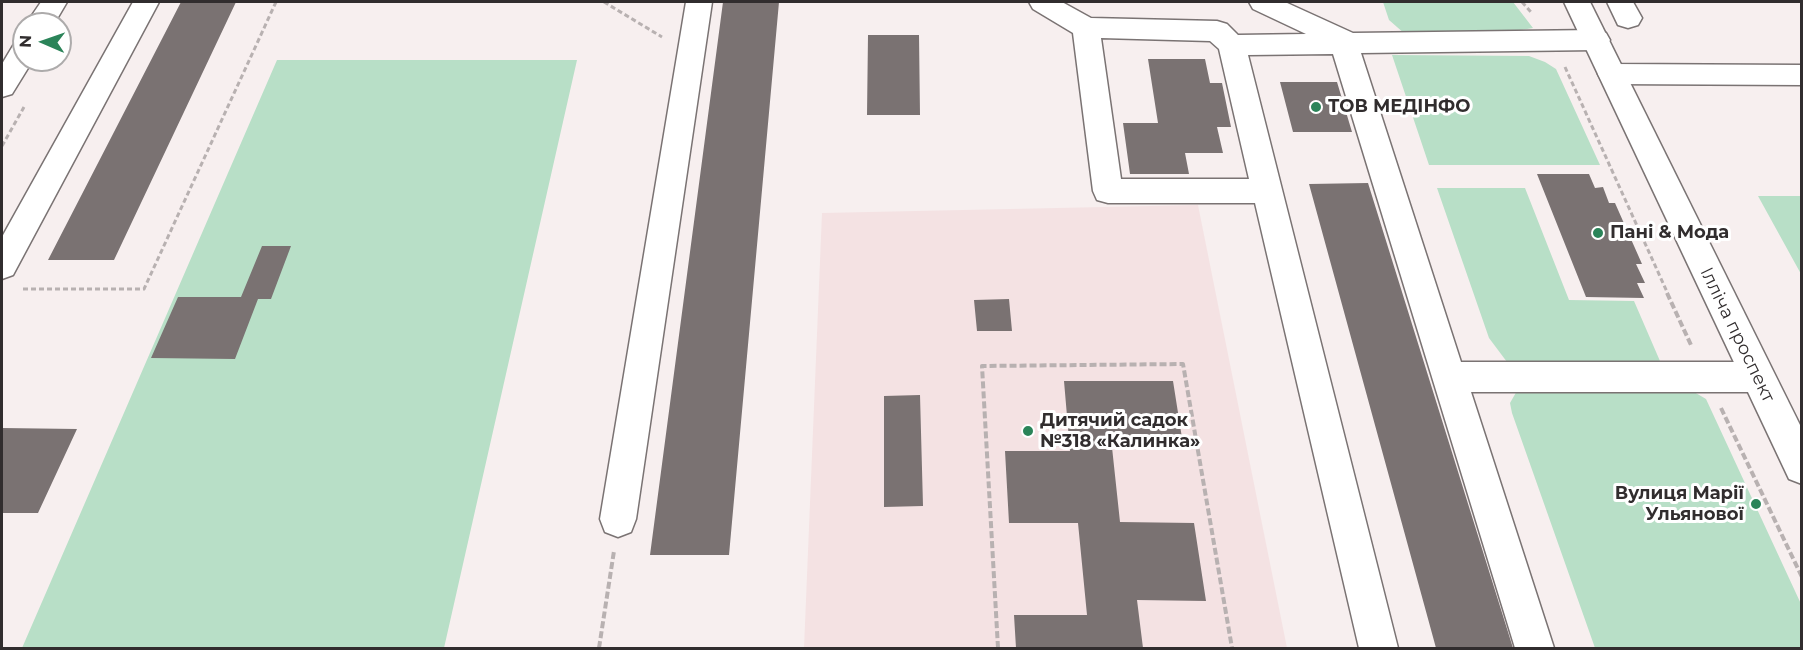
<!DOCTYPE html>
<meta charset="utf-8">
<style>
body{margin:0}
#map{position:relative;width:1803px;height:650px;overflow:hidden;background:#f7efef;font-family:Montserrat,sans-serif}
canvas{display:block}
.frame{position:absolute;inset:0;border:3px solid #312d2e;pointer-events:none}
.north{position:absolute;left:12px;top:12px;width:60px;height:60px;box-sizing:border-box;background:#fff;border:2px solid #adabab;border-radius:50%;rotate:272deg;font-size:16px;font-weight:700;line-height:24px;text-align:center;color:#312d2e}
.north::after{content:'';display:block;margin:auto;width:21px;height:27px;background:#2b8459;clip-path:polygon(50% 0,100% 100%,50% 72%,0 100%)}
</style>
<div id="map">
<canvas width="1803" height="650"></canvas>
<div class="frame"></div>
<div class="north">N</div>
</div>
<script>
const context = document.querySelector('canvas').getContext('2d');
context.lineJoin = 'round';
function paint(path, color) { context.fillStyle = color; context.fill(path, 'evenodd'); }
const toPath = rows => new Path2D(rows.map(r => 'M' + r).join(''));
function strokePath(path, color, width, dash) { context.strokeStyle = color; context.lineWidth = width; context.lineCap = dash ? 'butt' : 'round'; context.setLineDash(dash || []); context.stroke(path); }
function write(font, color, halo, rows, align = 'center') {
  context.font = font + ' Montserrat,sans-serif'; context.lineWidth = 6; context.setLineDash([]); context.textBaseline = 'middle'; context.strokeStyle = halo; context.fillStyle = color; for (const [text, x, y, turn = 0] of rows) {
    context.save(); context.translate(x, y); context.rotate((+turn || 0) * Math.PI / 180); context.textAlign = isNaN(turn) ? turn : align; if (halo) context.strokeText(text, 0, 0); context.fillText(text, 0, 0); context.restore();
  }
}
paint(toPath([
 [1198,205,1287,648,804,648,822,213]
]), '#f4e2e3');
paint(toPath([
 [1383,2,1513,2,1533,28,1503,33,1405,34,1389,20],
 [1392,55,1529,56,1545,62,1556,69,1600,165,1429,165],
 [277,60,577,60,444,648,22,648],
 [1437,188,1525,188,1569,300,1634,301,1663,368,1517,366,1507,362,1489,338],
 [1758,196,1801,196,1801,274],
 [1518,389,1689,389,1706,399,1801,604,1801,648,1595,648,1512,413,1510,403]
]), '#b8dfc7');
paint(toPath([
 [181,2,236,2,114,260,48,260],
 [723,2,779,2,729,555,650,555],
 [868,35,919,35,920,115,867,115],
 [1148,59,1205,59,1210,83,1222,83,1231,127,1217,127,1223,153,1185,153,1189,174,1130,174,1123,123,1158,123],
 [1280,82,1337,82,1352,132,1293,132],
 [1537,174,1589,174,1595,188,1603,187,1609,203,1615,203,1642,264,1636,264,1645,283,1637,283,1644,298,1586,297],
 [1368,183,1513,648,1436,648,1309,184],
 [262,246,291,246,271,299,258,299,235,359,151,358,178,297,241,297],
 [1009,299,1012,331,977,331,974,300],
 [1064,381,1173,381,1182,438,1111,438,1120,522,1194,523,1206,601,1137,600,1143,648,1016,648,1014,615,1087,615,1078,523,1009,523,1005,451,1070,451],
 [920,395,923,506,884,507,884,396],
 [2,428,77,429,38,513,2,513]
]), '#7a7272');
const minor = toPath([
 [41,2,67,2,54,24,26,24,41,2],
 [133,2,159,2,13,275,2,279,2,237,133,2],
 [686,2,712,2,636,519,631,532,618,537,605,532,600,519,686,2],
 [1029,2,1062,2,1091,18,1217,21,1227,24,1238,35,1306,34,1253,9,1249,2,1285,2,1353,33,1596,30,1606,33,1610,40,1606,47,1596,50,1361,53,1461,362,1757,362,1769,366,1774,377,1769,388,1757,392,1471,392,1554,648,1515,648,1333,54,1248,55,1398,648,1359,648,1255,203,1108,203,1097,200,1093,191,1073,33,1033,9,1029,2],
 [1101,38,1210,41,1219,49,1249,179,1121,179,1101,38],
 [1607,2,1633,2,1642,18,1638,25,1628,28,1618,25,1607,2],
 [24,41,24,60,33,60,12,94,2,97,2,64,14,44,24,41],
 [1612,64,1802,65,1802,85,1612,84,1602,81,1598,74,1602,67,1612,64]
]);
const major = toPath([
 [1564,2,1590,2,1802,429,1802,484,1789,479,1564,2]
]);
strokePath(minor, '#7a7373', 3);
strokePath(major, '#7a7373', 3);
strokePath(toPath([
 [604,2,662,37],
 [1522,2,1531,12],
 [60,47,66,36],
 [1565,67,1668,294],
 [2,146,24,107],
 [23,289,144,289,276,2]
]), '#b8b1b1', 3, [5, 3]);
strokePath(toPath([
 [1667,293,1691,345],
 [1721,408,1802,577],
 [599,648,614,551],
 [998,648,982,366,1183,364,1232,648]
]), '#b8b1b1', 4, [7, 3]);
paint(minor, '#fff');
paint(major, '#fff');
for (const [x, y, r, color] of [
 [1316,107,6,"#2b8459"],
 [1598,233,6,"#2b8459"],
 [1028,431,6,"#2b8459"],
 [1756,504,6,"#2b8459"]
]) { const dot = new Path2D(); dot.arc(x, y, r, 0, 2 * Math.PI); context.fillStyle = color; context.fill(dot); strokePath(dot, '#fff', 2); }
write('bold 18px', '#312d2e', '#fff', [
 ["ТОВ МЕДІНФО",1328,107],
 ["Пані & Мода",1610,233],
 ["Дитячий садок",1040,421],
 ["№318 «Калинка»",1040,442],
 ["Вулиця Марії",1744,494,"right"],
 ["Ульянової",1744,515,"right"]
], 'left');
write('18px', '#312d2e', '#fff', [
 ["Ілліча проспект",1737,335,64]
]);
</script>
